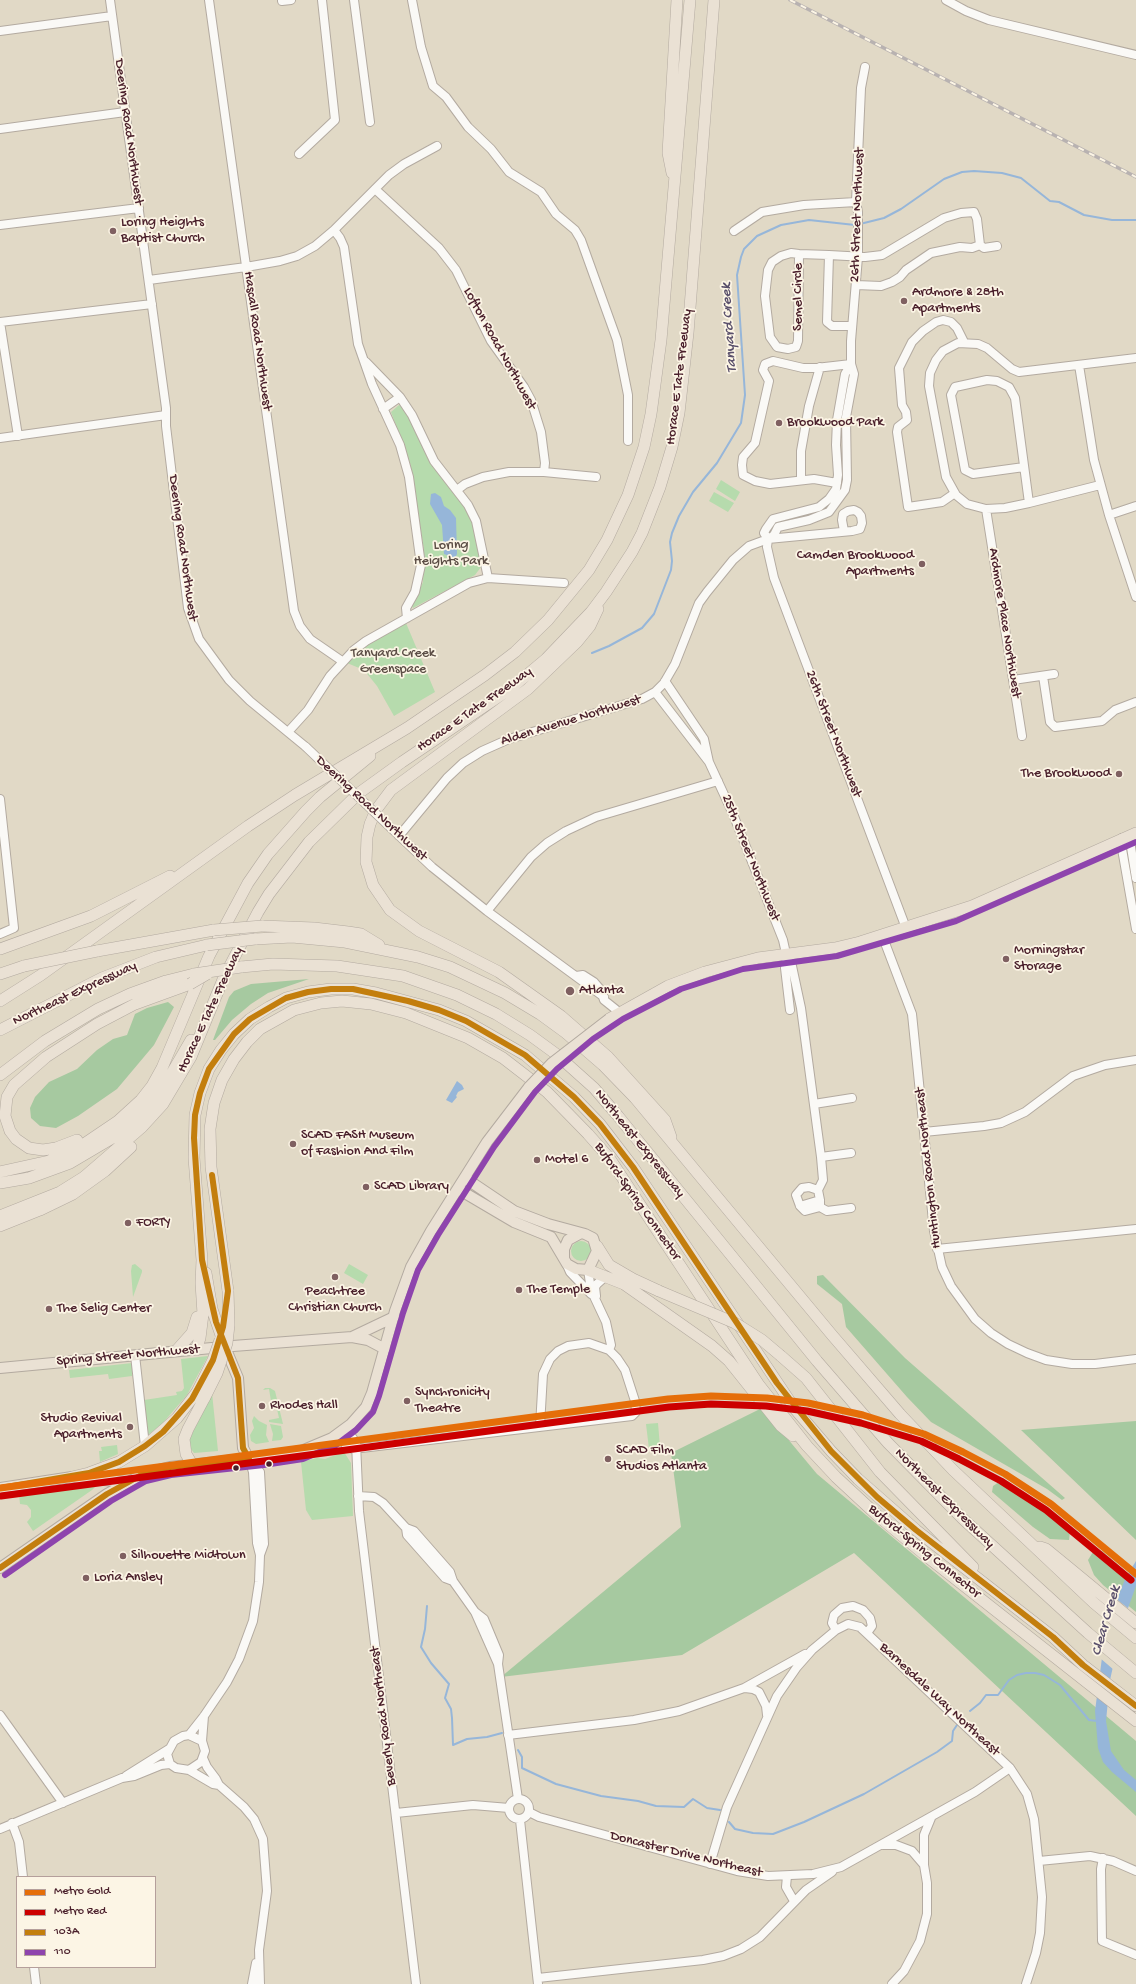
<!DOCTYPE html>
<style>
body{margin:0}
#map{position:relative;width:1136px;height:1984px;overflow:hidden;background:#e1d9c6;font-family:"Gochi Hand",sans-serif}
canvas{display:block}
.legend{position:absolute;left:16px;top:1876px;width:140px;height:92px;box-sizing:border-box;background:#fcf5e5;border:1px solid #b59f9b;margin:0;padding:5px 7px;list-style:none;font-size:12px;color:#4a1f2b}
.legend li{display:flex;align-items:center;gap:8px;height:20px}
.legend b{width:20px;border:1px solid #b59f9b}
</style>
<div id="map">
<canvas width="1136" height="1984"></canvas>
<ul class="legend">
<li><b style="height:5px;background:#e56e09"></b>Metro Gold</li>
<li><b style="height:5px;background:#c00"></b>Metro Red</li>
<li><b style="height:5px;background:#c37e0d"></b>103A</li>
<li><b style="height:5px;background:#8e44ad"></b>110</li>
</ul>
</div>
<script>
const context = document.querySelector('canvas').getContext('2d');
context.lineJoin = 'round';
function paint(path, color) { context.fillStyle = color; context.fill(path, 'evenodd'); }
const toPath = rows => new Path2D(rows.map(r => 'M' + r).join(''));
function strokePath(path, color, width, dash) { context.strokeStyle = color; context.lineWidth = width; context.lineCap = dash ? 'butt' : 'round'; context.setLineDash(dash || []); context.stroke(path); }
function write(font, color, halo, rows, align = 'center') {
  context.font = font + ' "Gochi Hand",sans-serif'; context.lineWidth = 3.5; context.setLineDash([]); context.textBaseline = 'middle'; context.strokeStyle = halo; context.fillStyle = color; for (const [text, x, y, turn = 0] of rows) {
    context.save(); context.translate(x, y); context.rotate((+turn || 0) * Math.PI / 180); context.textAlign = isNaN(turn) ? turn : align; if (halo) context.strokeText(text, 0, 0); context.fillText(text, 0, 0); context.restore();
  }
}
paint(toPath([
 [399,405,404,407,467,507,474,522,479,542,481,567,475,575,413,608,412,606,423,582,424,550,410,463,391,412],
 [721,480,740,492,735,501,716,489],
 [714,492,734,503,728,512,709,501],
 [406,623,435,692,394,716,377,686,364,670,347,663,367,645],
 '571 1251a10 10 0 1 1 20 0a10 10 0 1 1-20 0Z',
 [135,1264,142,1270,142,1272,133,1297,131,1271,132,1265],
 [349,1264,368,1275,363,1284,344,1273],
 [208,1356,187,1395,162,1424,148,1435,144,1400,177,1395,176,1392,182,1391,184,1388,181,1359],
 [132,1363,132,1376,109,1379,108,1374,70,1378,69,1370],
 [265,1388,270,1388,275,1391,283,1424,269,1422,269,1420,279,1418,276,1405,271,1401,269,1389,263,1390],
 [212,1393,218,1451,194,1453,191,1449,187,1449,187,1444],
 [254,1416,259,1421,267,1425,266,1435,269,1442,256,1444,251,1441,250,1435,254,1428,252,1421],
 [658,1423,660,1447,649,1449,646,1424],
 [270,1424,281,1426,283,1437,281,1440,272,1441,273,1434],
 [117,1445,118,1454,100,1462,99,1451,102,1451,101,1447],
 [344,1452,351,1463,353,1516,312,1520,306,1510,301,1462,317,1458,325,1459],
 [92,1485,95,1487,92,1490,33,1531,27,1522,31,1517,31,1510,27,1505,20,1504,19,1494]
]), '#b6dbad');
paint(toPath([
 [309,979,268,993,251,1004,232,1020,215,1040,213,1040,229,997,234,991,251,984],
 [168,1002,174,1007,154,1045,117,1089,78,1116,56,1128,40,1126,31,1118,30,1108,35,1097,49,1082,77,1069,97,1050,113,1039,127,1035,135,1014,147,1008],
 [823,1275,905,1358,1065,1498,1062,1500,1047,1489,931,1422,907,1397,846,1327,842,1304,817,1284,817,1276],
 [762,1408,817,1474,1136,1741,1136,1816,854,1553,682,1655,501,1677,681,1527,671,1453],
 [1136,1421,1136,1540,1021,1430],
 [999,1482,1012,1486,1035,1502,1070,1531,1069,1540,1050,1539,1033,1527,992,1492,993,1486],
 [1102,1551,1136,1580,1136,1612,1103,1585,1094,1575,1088,1560,1093,1552]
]), '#a6c9a0');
paint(toPath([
 [435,493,441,497,444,506,450,510,456,518,457,554,455,558,444,554,442,525,430,504,431,494],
 [457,1081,462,1085,464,1089,458,1092,456,1096,457,1097,452,1103,446,1100],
 [1136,1561,1136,1586,1123,1622,1110,1680,1106,1721,1111,1751,1124,1770,1136,1780,1136,1792,1112,1772,1103,1762,1098,1748,1095,1711,1103,1650,1117,1599,1126,1577]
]), '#96b6d9');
paint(toPath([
 [1115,1598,1129,1609,1114,1670,1100,1658]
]), '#e1d9c6');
strokePath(toPath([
 [860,224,884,218,901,209,944,179,962,172,974,171,1002,173,1021,178,1050,201,1059,202,1084,215,1112,220,1136,220],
 [592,653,609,646,642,628,654,614,671,570,672,561,670,542,672,533,679,516,693,492,717,463,741,423,745,395,737,275,741,257,744,249,757,236,781,225,809,220,855,225],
 [427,1606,425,1629,421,1647,431,1663,449,1684,445,1698,451,1709,452,1718,453,1745,467,1739,487,1737,502,1733],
 [970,1711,980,1703,986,1695,998,1695,1009,1680,1017,1675,1026,1673,1035,1673,1044,1675,1060,1685,1089,1720,1097,1721],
 [518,1750,522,1757,522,1768,556,1784,601,1796,638,1801,656,1806,684,1807,693,1799,707,1808,720,1810],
 [729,1822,735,1829,753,1833,773,1834,804,1822,864,1794,937,1752,952,1741,953,1731,957,1725]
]), '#96b6d9', 2);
const minor = toPath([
 [110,0,166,408,166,426,188,608,199,639,229,680,250,701,306,747],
 [209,0,294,611,300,626,310,639,342,661],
 [354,0,370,122],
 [412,0,421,47,433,86,446,97,468,127,491,149,509,172,541,192,556,214,575,230,581,240,617,340,628,395,628,441],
 [946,0,966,11,989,20,1136,55],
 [282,1,291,0],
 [0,31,112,16],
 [865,67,861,88,856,202,858,212,858,257,851,341,851,364,854,374,846,417,847,480,845,490,829,512,809,520,778,527,774,535,768,539,767,547,774,578,906,928],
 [0,129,125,112],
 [299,154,335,120,322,0],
 [375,189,439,248,456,270,491,341,524,387,531,400,541,432,545,463,544,472],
 [0,225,139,208],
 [334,230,340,238,344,247,358,344,372,384,400,445,409,477,421,565,415,592,406,608,407,618],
 [734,231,762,212,804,205,856,202],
 [980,245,984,248,997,246],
 [799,254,798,341,796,347,788,349,777,347,770,337,765,296,768,270,772,262,781,256,791,253,799,254,829,255,865,257,882,255,944,218,961,213,974,212,977,219,980,245,972,248,960,247,931,253,906,270,900,277,892,282,881,286,856,285],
 [829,255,827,322,832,326,852,326],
 [149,280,246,267,280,261,297,256,315,246,334,230,389,175,404,164,437,146],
 [0,322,152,304],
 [0,322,18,436],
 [366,362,400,397,412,415,434,461,468,505,476,521,488,578],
 [1079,365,1094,460,1109,515,1136,597],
 [383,409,400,397],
 [0,438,166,415],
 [1024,467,973,474,965,470,951,395,955,387,987,380,997,381,1009,387,1015,398,1029,503],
 [801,480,801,451,809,406,820,367],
 [837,483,814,479,770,484,755,481,743,475,742,465,743,457,755,443,769,381,763,370,765,364,773,361,803,368,816,368,851,364],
 [1100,485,1029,503,1005,508,986,509,967,504,956,495,946,477,929,386,930,373,936,360,943,351,958,343,978,344,987,348,1012,369,1019,372,1136,358],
 [457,490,465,484,483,477,509,472,544,472,596,477],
 [955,493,942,502,908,507,897,432,898,427,907,420,906,412,902,405,899,368,912,342,923,331,936,322,943,320,951,322,957,328,964,342],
 [986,509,1022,736],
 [1109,515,1136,506],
 [768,539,764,533,766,529,773,519,819,507,829,499,836,489,838,475,836,445,837,420,845,374,851,364],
 [1043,676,1050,722,1055,727,1102,721,1115,710,1136,702],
 [1013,680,1054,674],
 [665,681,704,739,709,762],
 [655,692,709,762,733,814,783,940,787,958,792,966,801,1008,821,1157,823,1180,818,1190,820,1200,820,1207,805,1211,800,1206,820,1200],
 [288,732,308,710,330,676,354,650,366,641,469,583,488,578,564,583],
 [0,799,14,928,0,934],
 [391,828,432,867,487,911,604,997],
 [399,836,447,778,463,763,482,751,509,739,642,699,655,692,664,683,675,664,699,603,707,592,733,560,749,546,768,539,852,531,860,529,862,523,861,516,858,512,854,510,848,511,843,514,842,520,844,531],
 [1122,838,1122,849,1136,929],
 [1122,838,1131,847,1136,878],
 [487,911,531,857,547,843,566,831,596,817,718,781],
 [882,935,912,1014,934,1231,942,1267,951,1286,975,1319,991,1333,1008,1344,1027,1353,1046,1360,1072,1364,1095,1364,1136,1359],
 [787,958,785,968,790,1010],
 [576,976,583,975,594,982,600,989,604,1000,619,1012],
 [814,1104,852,1098],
 [924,1132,984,1126,1001,1123,1025,1112,1073,1076,1105,1065,1136,1060],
 [821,1157,851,1153],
 [800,1206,796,1195,802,1188,809,1187,818,1190],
 [820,1207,827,1211,851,1208],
 [937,1249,1136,1229],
 [566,1263,570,1272,591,1294],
 [588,1270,591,1290,606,1322,611,1345,609,1350],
 [596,1296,595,1287,597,1284,606,1276],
 [135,1355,145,1446],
 [346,1428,356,1443,359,1511,416,1984],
 [338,1434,345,1444,353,1449,632,1416,636,1412,635,1401,625,1370,617,1358,609,1350,589,1343,568,1346,558,1351,550,1359,543,1374,540,1426],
 [250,1461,260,1472,264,1544,260,1555],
 [358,1496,374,1497,383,1503,406,1528,414,1531,450,1572,453,1581,475,1612,498,1664],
 [406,1528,407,1535,445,1578,453,1581],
 [475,1612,484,1619,499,1655,498,1664,518,1799],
 [836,1630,832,1623,834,1615,842,1608,853,1606,863,1610,870,1618,872,1626,867,1633],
 [745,1688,753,1689,759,1692,766,1706,767,1715],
 [0,1715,63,1803],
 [189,1735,204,1716,227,1682,239,1659,253,1621,259,1582,260,1555,257,1543,253,1472,249,1459],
 [508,1735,634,1720,679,1711,744,1688,805,1654],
 [202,1741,189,1735,183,1736,174,1741,167,1754,170,1764,176,1768,189,1770,201,1762,205,1751,202,1741,204,1716],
 [203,1758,207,1767,216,1779,219,1785],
 [189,1770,213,1784,219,1785,244,1807,254,1819,263,1839,267,1891,259,1950,260,1984],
 [126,1776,169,1749],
 '509 1809a10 10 0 1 1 20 0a10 10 0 1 1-20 0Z',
 [529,1812,539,1817,737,1871,768,1876,813,1874,841,1867,975,1792,1010,1768],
 [396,1813,473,1805,509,1808],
 [520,1820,538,1984],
 [12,1823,19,1842,23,1877],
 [0,1829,122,1778,134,1776,161,1765,170,1764],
 [883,1845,896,1845,912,1851,924,1865,927,1883,927,1914,920,1941,904,1971,892,1984],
 [1103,1858,1101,1869,1102,1941,1136,1955],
 [1039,1861,1090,1856,1113,1861,1136,1871],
 [710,1864,727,1807,777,1696,797,1667,812,1650,836,1630,848,1624,860,1627,1010,1768,1027,1794,1034,1819,1042,1897,1040,1933,1036,1953,1026,1984],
 [924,1864,924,1835,931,1818],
 [787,1876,786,1887,794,1901],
 [34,1967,36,1984],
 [538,1978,703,1960,723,1956,741,1949,760,1937,806,1890,832,1872],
 [252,1984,256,1963]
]);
const major = toPath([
 [458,1189,514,1222,551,1237,567,1264,576,1269,588,1270,597,1251,593,1238,585,1234,548,1224,514,1211,465,1178],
 [564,1257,564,1249,568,1240,581,1233],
 [352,1337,394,1317],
 [225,1347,238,1378,243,1448,249,1459],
 [0,1368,233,1346,352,1337,368,1340,385,1349],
 [0,1488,72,1477,126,1482],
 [0,1568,107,1494,143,1474,170,1467,263,1457,301,1451,332,1438,351,1424,366,1407,372,1393,395,1311,411,1267,431,1231,487,1142,529,1087]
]);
const highway = toPath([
 [672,173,668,153,677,0],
 [598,609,590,626,577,642,528,689,391,790,376,810,370,824,367,837,366,862,373,885,390,910,419,931,499,972,561,1016,608,1057,665,1120,671,1137],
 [262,926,314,928,348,932,361,934,379,945],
 [255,939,292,937,345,942,418,957,450,967,505,993,540,1014,566,1033,603,1065,635,1098,832,1335,900,1414,953,1470,1094,1603,1136,1638],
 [0,949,91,916,170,876],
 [97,951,214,930],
 [241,967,273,964,337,966,403,976,457,995,496,1014,530,1035,556,1054,594,1088,618,1116,817,1361,888,1443,963,1519,1088,1633,1136,1673],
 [0,974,24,966],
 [0,1001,41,975,248,826,295,795,407,728,485,675,515,652,548,620,589,570,607,540,628,495,644,447,651,414,661,340,690,0],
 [609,1019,668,986,705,972,758,958,835,948,860,942,972,906,1136,833],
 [0,1030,102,978,156,957,207,945],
 [0,1075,45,1041,98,1009,130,994,166,981,194,974],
 [77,1140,56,1148,43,1150,29,1148,16,1139,10,1131,5,1116,7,1097,14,1085,46,1057,97,1024,135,1004,190,984],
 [0,1172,49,1161,81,1146,118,1121,141,1100,152,1086,162,1068,209,956,248,883,268,854,306,811,320,797,370,756],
 [0,1183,29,1178,70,1163,114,1137,132,1122,163,1088,191,1040],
 [0,1216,60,1192,84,1177,142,1127,163,1104,191,1057,224,977,258,912,269,894,309,842,359,793,402,762,510,689,546,659,591,612,606,592,632,552,642,533,660,487,672,447,679,413,688,333,714,0],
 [0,1226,40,1210,73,1194,105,1171,131,1147],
 [597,1246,609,1265,633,1279,659,1291],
 [588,1270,624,1284,712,1346,729,1361,781,1426,793,1436],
 [206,1273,212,1309,225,1347],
 [228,1291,211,1167,210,1129,214,1103,222,1080,234,1059,247,1042,260,1029,294,1010,321,1003,342,1001,371,1004,406,1013,468,1038,503,1058,547,1092,588,1134,610,1159,759,1385,807,1446,836,1477,878,1516,930,1559,1136,1721],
 [196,1350,200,1338,203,1314,201,1283,202,1260,194,1158,195,1115,200,1093,209,1069,221,1050,234,1034,250,1019,269,1007,286,998,308,992,331,989,353,989,376,993,439,1010,466,1021,525,1055,574,1097,600,1124,633,1167,795,1409,831,1451,858,1479,916,1530,1053,1637,1083,1665,1136,1706],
 [176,1351,192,1333,197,1317],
 [781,1356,806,1378,880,1472,973,1567],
 [192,1464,186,1454,184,1439,188,1429,205,1397],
 [72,1477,89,1473,119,1462,145,1446,177,1418,197,1392],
 [1040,1547,1046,1549,1068,1567,1136,1623]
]);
strokePath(minor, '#b3aaa0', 10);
strokePath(major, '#b3aaa0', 12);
strokePath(highway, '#b3aaa0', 12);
strokePath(minor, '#faf9f6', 8);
strokePath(major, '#eae1d4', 10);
strokePath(highway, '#eae1d4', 11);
const rail = toPath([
 [790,0,1136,177]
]);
strokePath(rail, '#b8b2b1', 3.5);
strokePath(rail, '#fcf5e5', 2, [6]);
const minorBridge = toPath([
 [306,747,391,828]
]);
const majorBridge = toPath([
 [529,1087,552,1063,609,1019]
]);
const highwayBridge = toPath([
 [214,930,262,926],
 [207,945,255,939],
 [24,966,97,951],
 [194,974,241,967],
 [190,984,207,974],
 [659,1291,735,1323,762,1340,781,1356],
 [197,1392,213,1360,220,1340],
 [205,1397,217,1373,227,1343,229,1325,228,1291]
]);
strokePath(minorBridge, '#b3aaa0', 10, []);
strokePath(majorBridge, '#b3aaa0', 12, []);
strokePath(highwayBridge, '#b3aaa0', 12, []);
strokePath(minorBridge, '#faf9f6', 8);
strokePath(majorBridge, '#eae1d4', 10);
strokePath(highwayBridge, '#eae1d4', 11);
strokePath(toPath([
 [0,1488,89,1473,119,1462,145,1446,163,1432,192,1399,213,1360,223,1327,228,1291,212,1175],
 [0,1568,107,1494,143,1474,170,1467,249,1459,243,1448,238,1378,216,1322,202,1260,194,1138,195,1115,200,1093,209,1069,234,1034,250,1019,286,998,308,992,331,989,353,989,408,1001,439,1010,466,1021,525,1055,574,1097,600,1124,633,1167,777,1383,831,1451,877,1497,916,1530,1053,1637,1083,1665,1136,1706]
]), '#c37e0d', 6);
strokePath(toPath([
 [5,1575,111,1501,146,1481,171,1475,264,1465,303,1459,336,1445,356,1430,373,1412,379,1396,403,1313,418,1270,438,1235,494,1147,535,1092,557,1069,593,1039,623,1019,681,989,743,969,837,956,956,921,1136,842]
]), '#8e44ad', 6);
strokePath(toPath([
 [0,1488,668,1399,711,1396,767,1398,808,1403,863,1415,924,1434,963,1452,1005,1474,1051,1504,1136,1574]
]), '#e56e09', 7);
strokePath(toPath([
 [1,1496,669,1407,711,1404,766,1406,807,1411,861,1423,921,1441,959,1459,1001,1481,1046,1510,1131,1580]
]), '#c00', 7);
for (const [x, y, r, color] of [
 [113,231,4,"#7f6061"],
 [904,301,4,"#7f6061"],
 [779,423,4,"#7f6061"],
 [922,564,4,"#7f6061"],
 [1119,774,4,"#7f6061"],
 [1006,959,4,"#7f6061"],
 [570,991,5,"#7f6061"],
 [293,1144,4,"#7f6061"],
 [537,1160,4,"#7f6061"],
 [366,1187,4,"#7f6061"],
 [128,1223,4,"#7f6061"],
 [335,1277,4,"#7f6061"],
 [519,1290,4,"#7f6061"],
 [49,1309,4,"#7f6061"],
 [407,1401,4,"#7f6061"],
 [262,1406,4,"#7f6061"],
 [130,1427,4,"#7f6061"],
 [608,1459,4,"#7f6061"],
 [269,1464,3.5,"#4a1f2b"],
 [236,1468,3.5,"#4a1f2b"],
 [123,1556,4,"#7f6061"],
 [86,1578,4,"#7f6061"]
]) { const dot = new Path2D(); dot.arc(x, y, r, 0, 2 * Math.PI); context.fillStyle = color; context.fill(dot); strokePath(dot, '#fcf5e5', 1.5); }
write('14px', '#4a1f2b', '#fcf5e5', [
 ["Deering Road Northwest",128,132,82],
 ["26th Street Northwest",858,215,-88],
 ["Semel Circle",799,297,-90],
 ["Hascall Road Northwest",257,341,82],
 ["Lofton Road Northwest",499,349,61],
 ["Horace E Tate Freeway",680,377,-83],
 ["Deering Road Northwest",182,548,82],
 ["Ardmore Place Northwest",1004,623,81],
 ["Horace E Tate Freeway",475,710,-35],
 ["Alden Avenue Northwest",571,721,-17],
 ["26th Street Northwest",833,734,69],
 ["Deering Road Northwest",371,809,43],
 ["25th Street Northwest",750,858,68],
 ["Northeast Expressway",75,994,-25],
 ["Horace E Tate Freeway",211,1010,-65],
 ["Northeast Expressway",639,1144,51],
 ["Huntington Road Northeast",929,1168,-96],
 ["Buford-Spring Connector",637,1202,55],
 ["Spring Street Northwest",128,1356,-5],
 ["Northeast Expressway",944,1499,45],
 ["Buford-Spring Connector",924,1552,39],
 ["Barnesdale Way Northeast",939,1700,43],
 ["Beverly Road Northeast",384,1716,-97],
 ["Doncaster Drive Northeast",686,1855,14]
]);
write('14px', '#4a1f2b', '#fcf5e5', [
 ["Loring Heights",121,223],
 ["Baptist Church",121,239],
 ["Ardmore & 28th",912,293],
 ["Apartments",912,309],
 ["Brookwood Park",787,423],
 ["Camden Brookwood",914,556,"right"],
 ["Apartments",914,572,"right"],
 ["The Brookwood",1111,774,"right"],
 ["Morningstar",1014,951],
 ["Storage",1014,967],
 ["Atlanta",579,991],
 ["SCAD FASH Museum",301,1136],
 ["of Fashion And Film",301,1152],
 ["Motel 6",545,1160],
 ["SCAD Library",374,1187],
 ["FORTY",136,1223],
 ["The Temple",527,1290],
 ["Peachtree",335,1292,"center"],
 ["Christian Church",335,1308,"center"],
 ["The Selig Center",57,1309],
 ["Synchronicity",415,1393],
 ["Theatre",415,1409],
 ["Rhodes Hall",270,1406],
 ["Studio Revival",122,1419,"right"],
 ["Apartments",122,1435,"right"],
 ["SCAD Film",616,1451],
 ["Studios Atlanta",616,1467],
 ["Silhouette Midtown",131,1556],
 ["Loria Ansley",94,1578]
], 'left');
write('14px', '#5c4e46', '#fcf5e5', [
 ["Loring",451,546],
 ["Heights Park",451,562],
 ["Tanyard Creek",393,654],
 ["Greenspace",393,670]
]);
write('italic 15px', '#594f6b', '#fcf5e5', [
 ["Tanyard Creek",730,328,-94],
 ["Clear Creek",1107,1621,-74]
]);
</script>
